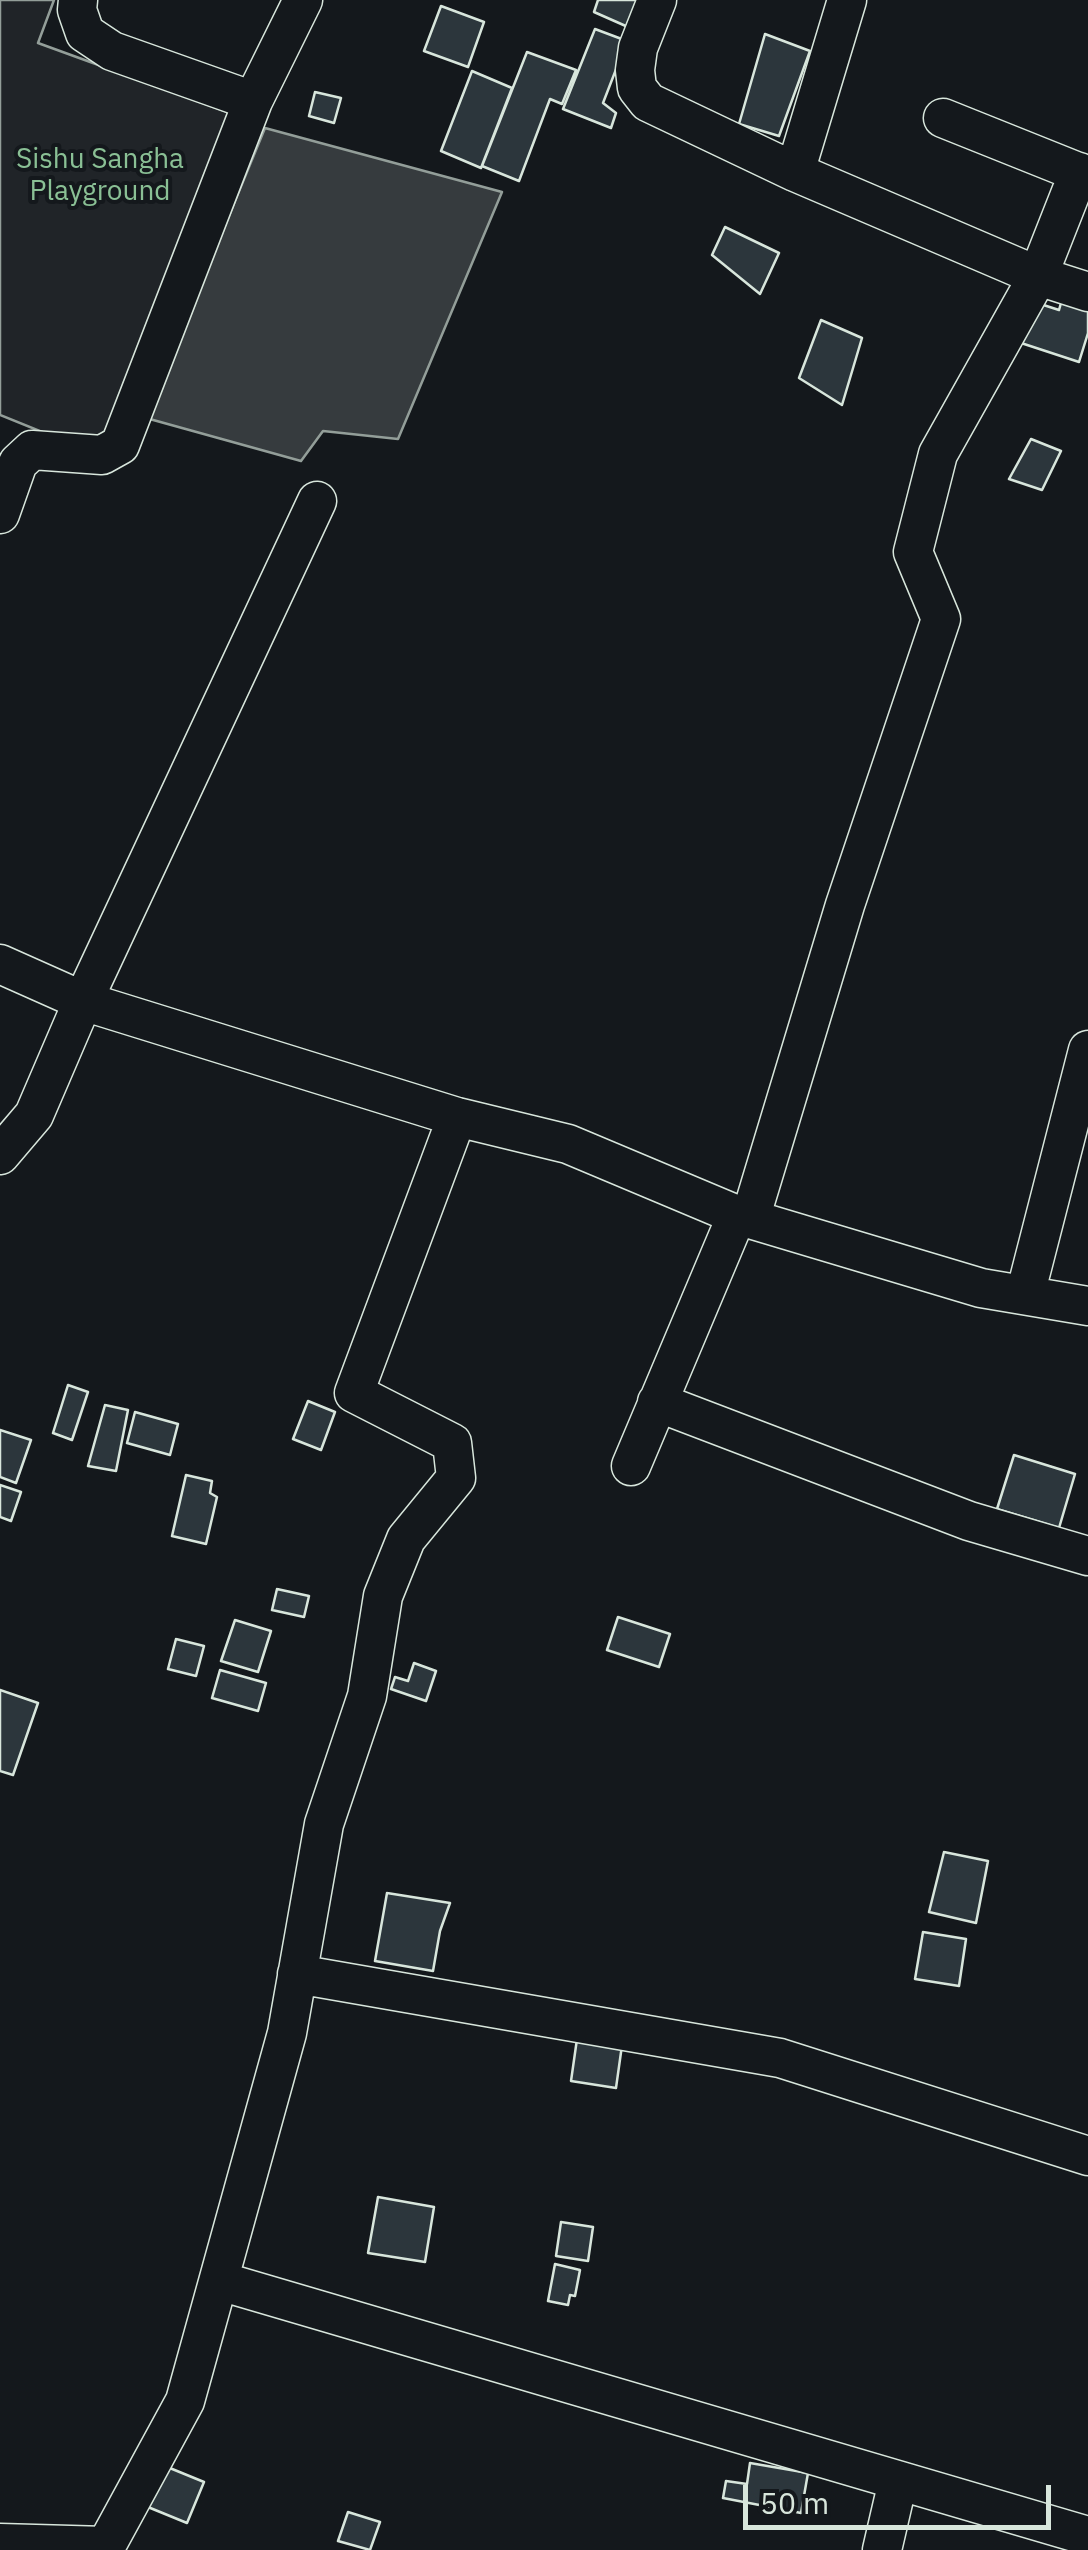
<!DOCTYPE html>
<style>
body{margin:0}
#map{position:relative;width:1088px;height:2550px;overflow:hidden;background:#14181c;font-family:"IBM Plex Sans",sans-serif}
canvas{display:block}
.scale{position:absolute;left:743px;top:2485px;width:308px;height:45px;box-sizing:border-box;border:5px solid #d8e6dc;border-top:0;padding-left:12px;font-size:30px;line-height:35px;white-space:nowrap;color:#d8e6dc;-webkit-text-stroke:8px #14181c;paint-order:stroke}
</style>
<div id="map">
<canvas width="1088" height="2550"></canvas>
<div class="scale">50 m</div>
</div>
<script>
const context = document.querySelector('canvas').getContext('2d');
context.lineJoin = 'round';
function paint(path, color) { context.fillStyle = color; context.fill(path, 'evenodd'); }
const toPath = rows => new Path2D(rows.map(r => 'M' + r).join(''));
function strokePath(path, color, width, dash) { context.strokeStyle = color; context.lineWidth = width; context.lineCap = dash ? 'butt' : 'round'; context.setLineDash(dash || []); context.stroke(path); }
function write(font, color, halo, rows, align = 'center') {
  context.font = font + ' "IBM Plex Sans",sans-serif'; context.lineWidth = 8; context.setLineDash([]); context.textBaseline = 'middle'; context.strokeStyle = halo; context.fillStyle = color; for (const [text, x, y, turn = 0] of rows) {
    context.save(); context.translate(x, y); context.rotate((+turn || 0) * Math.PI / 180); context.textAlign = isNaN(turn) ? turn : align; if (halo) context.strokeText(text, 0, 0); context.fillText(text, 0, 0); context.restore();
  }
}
const green = toPath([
 [0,0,54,0,38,43,233,114,99,455,0,415,0,0]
]);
paint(green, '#202428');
strokePath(green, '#939e99', 2.5);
const water = toPath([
 [265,128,502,192,398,439,323,431,301,461,146,418,265,128]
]);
paint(water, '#363b3e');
strokePath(water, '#939e99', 2.5);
const building = toPath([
 [598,0,639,0,628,27,594,12,598,0],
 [441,6,484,22,468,67,424,51,441,6],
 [595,29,627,41,603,103,616,113,611,128,563,109,595,29],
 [765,34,810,51,779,136,739,124,765,34],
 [527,52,576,70,562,104,550,99,519,181,482,166,527,52],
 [472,71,512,88,481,168,441,151,472,71],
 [315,92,341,98,334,123,309,116,315,92],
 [725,227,779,253,760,294,712,255,725,227],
 [1088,300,1088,333,1079,362,1018,342,1031,301,1059,310,1061,303,1088,300],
 [821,320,862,338,842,405,799,378,821,320],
 [1031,439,1061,451,1042,490,1009,479,1031,439],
 [68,1385,88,1392,72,1440,53,1433,68,1385],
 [308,1401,335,1412,321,1450,293,1439,308,1401],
 [105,1405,128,1410,116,1471,88,1466,105,1405],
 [135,1412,178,1424,170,1455,127,1443,135,1412],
 [0,1430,31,1440,16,1483,0,1477,0,1430],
 [1014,1455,1075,1474,1059,1528,997,1509,1014,1455],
 [186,1475,212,1481,210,1493,217,1497,206,1544,172,1536,186,1475],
 [0,1485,21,1492,11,1521,0,1517,0,1485],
 [277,1589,309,1596,304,1617,272,1610,277,1589],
 [618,1617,670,1634,659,1667,607,1650,618,1617],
 [235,1620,271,1631,258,1672,221,1661,235,1620],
 [176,1639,204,1646,196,1676,168,1669,176,1639],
 [414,1663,436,1671,426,1701,391,1689,395,1677,408,1681,414,1663],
 [220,1670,266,1683,258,1711,212,1698,220,1670],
 [0,1690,38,1703,13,1775,0,1771,0,1690],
 [944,1852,988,1861,976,1923,929,1912,944,1852],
 [387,1893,450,1903,440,1931,433,1971,375,1961,387,1893],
 [923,1932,966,1939,959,1986,915,1979,923,1932],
 [578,2032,623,2038,616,2088,571,2081,578,2032],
 [378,2197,434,2207,425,2262,368,2253,378,2197],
 [561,2222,593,2227,588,2261,556,2256,561,2222],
 [555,2264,580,2270,575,2296,570,2295,568,2305,548,2301,555,2264],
 [750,2463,808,2473,801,2513,723,2498,726,2481,747,2484,750,2463],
 [160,2464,204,2482,187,2523,143,2505,160,2464],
 [348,2512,380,2522,370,2550,338,2541,348,2512]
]);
paint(building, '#2c363c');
strokePath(building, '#d8e6dc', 2.5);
const minor = toPath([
 [657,0,638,48,635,70,637,88,648,102,795,172,1038,276,938,454,913,552,941,619,845,905,750,1219],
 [253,101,303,0],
 [943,118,1088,176],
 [795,172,847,0],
 [1079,172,1038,276,1088,292],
 [317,501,83,1001,457,1117,568,1144,737,1215,981,1288,1088,1306],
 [0,514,18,463,32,450,102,455,120,445,253,101,112,51,85,33,77,10,78,0],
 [0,964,83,1001,34,1115,0,1155],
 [1025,1295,1088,1050],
 [657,1402,969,1521,1088,1556],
 [631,1466,737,1215],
 [297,1974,780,2058,1088,2156],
 [220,2281,1088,2536],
 [0,2543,106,2546,185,2401,287,2033,324,1824,367,1696,383,1596,406,1539,456,1478,452,1443,354,1393,457,1117],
 [882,2550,898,2481]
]);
strokePath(minor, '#d8e6dc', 41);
strokePath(minor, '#14181c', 38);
write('28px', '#8ac095', '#14181c', [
 ["Sishu Sangha",100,160],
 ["Playground",100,192]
]);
</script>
